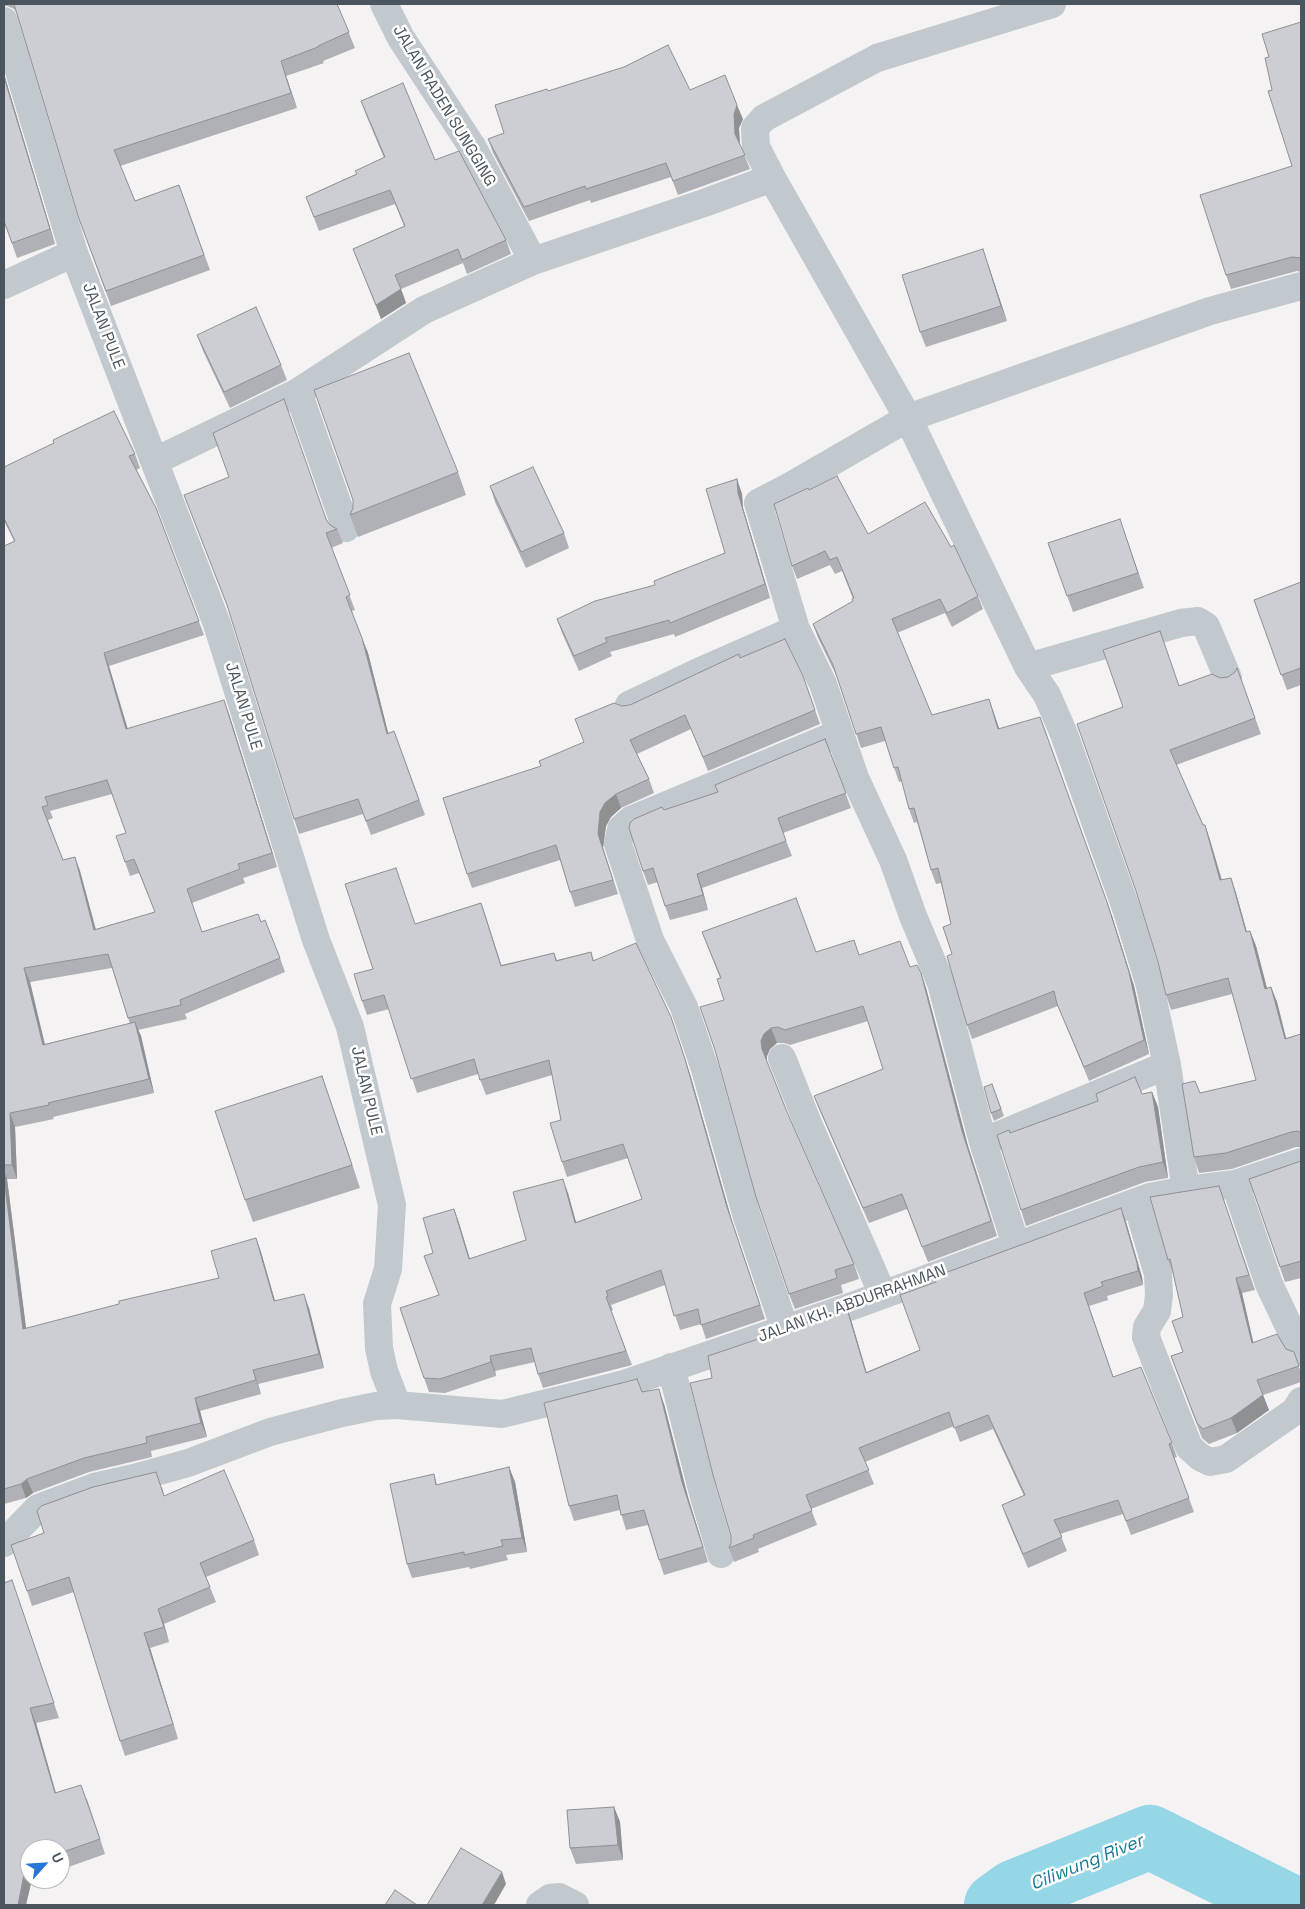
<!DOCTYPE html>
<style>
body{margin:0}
#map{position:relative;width:1305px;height:1909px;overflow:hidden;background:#f4f2f2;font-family:"Space Grotesk",sans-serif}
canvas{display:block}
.frame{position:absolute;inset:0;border:5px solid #4a555e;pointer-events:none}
.north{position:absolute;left:20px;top:1839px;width:50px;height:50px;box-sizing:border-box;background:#fff;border:1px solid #b7bbbf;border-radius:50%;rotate:64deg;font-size:14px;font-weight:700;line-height:20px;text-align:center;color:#4a555e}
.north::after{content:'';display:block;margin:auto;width:18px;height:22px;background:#2675d9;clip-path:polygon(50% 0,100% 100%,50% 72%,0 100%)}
</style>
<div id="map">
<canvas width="1305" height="1909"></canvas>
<div class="frame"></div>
<div class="north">U</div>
</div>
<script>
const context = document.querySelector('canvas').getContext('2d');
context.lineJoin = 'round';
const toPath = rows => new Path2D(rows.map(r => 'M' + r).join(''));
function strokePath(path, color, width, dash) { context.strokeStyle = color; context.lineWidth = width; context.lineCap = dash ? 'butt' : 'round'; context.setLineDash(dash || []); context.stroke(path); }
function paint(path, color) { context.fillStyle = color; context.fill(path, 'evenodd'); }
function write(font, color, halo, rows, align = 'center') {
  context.font = font + ' "Space Grotesk",sans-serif'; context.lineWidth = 5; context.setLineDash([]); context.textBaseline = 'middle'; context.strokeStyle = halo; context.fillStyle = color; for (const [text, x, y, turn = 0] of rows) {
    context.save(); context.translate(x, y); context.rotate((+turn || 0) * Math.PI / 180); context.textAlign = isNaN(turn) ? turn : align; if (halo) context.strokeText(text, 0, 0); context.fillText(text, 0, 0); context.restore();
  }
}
strokePath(toPath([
 [996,1905,1014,1892,1150,1837,1287,1905]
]), '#95d6e7', 64);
strokePath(toPath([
 [384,4,401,38,473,148,533,261],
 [4,21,74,253,217,624,316,940,350,1027,392,1205,388,1269,377,1304,379,1348,384,1371,397,1405],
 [772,178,756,147,755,128,764,118,877,58,1052,4],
 [4,285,74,253],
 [298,392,346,528],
 [155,461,298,392,424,310,533,261,704,203,772,178,908,418,1028,667,1047,695,1064,734,1127,911,1149,982,1167,1065,1186,1190],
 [1028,667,1181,623,1198,621,1206,626,1228,678],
 [629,705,705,669,796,629],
 [782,1058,807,1121,883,1295],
 [983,1142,1167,1065],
 [1235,1184,1269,1284,1301,1352],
 [1137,1203,1158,1274,1159,1295,1157,1311,1147,1327,1146,1337,1189,1447,1200,1457,1210,1462,1226,1459,1295,1411,1301,1401],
 [1016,1245,983,1142,941,983,913,916,893,860,855,778,823,684,796,629,758,503,785,489,908,418,1210,311,1301,286],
 [785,1329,747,1217,705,1069,684,1007,650,940,618,844,621,829,631,820,833,736],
 [671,1367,703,1493,721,1554],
 [4,1543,38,1508,94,1487,134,1478,188,1463,270,1432,342,1413,376,1406,397,1405,502,1414,624,1384,855,1305,1150,1197,1186,1190,1235,1184,1301,1162],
 [540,1905,550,1898,559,1897,575,1905]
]), '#c1c9cf', 28);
paint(toPath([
 [4,4,337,4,355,48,323,61,324,63,286,76,297,108,120,166,135,201,179,185,210,270,111,306,79,219,17,14,14,9,7,6,4,6],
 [1301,22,1301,272,1297,271,1231,289,1226,275,1292,166,1272,90,1269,57],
 [4,74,55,244,17,258,4,221],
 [690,90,743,119,739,128,740,145,750,169,678,195,671,177,591,203,590,200,529,221,493,153,488,139,504,133,548,91],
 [361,101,435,160,506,240,511,254,467,274,463,263,401,289,406,303,381,319,353,249,404,226,395,204,319,231,306,197,356,174,384,158,366,115],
 [988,264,1007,321,926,347,920,332],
 [197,335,281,365,287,380,230,408,203,351],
 [135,454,140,468,136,470,156,508,204,635,109,666,127,729,229,714,277,867,243,878,245,883,192,903,202,932,261,922,280,958,285,972,185,1014,187,1019,138,1030,141,1036,154,1093,53,1117,54,1119,15,1127,17,1179,7,1179,26,1329,219,1278,256,1238,261,1252,275,1301,309,1308,324,1368,258,1384,261,1394,200,1411,207,1437,151,1451,152,1457,89,1472,33,1493,26,1498,4,1504,4,546,14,541,4,521,4,467],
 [112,794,126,833,125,862,130,876,139,873,155,912,96,929,80,871,75,857,63,860,48,820,53,818,50,811],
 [112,968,130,1024,45,1044,30,982],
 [458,472,466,495,358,537,350,515],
 [737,479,742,494,743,508,770,598,675,637,674,634,610,652,612,656,579,671,562,633,557,619,655,585,725,553],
 [490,486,564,533,569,548,526,568,495,502],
 [809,490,868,534,978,596,983,609,952,627,945,613,897,633,932,715,989,699,999,729,1112,916,1134,986,1149,1054,1089,1081,1058,1006,972,1039,967,1025,952,954,951,924,941,883,936,884,931,870,917,822,914,823,909,809,902,781,899,782,885,741,861,748,837,677,818,638,813,624,853,601,853,599,842,571,835,574,830,565,797,579,792,566],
 [326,519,330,525,337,529,343,543,331,548,355,610,351,611,368,653,388,733,394,731,425,815,371,835,363,814,299,834,294,819],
 [1125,534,1144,588,1073,612,1048,543],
 [1301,582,1301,685,1287,690,1254,600],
 [740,658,803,676,820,724,708,771,691,729,637,754,649,779,654,793,621,808,611,817,606,826,603,848,618,894,575,907,570,892,560,860,472,888,467,874,541,766,584,742,630,705],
 [1237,668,1261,734,1176,765,1203,825,1205,825,1210,840,1222,880,1231,878,1236,893,1247,932,1250,931,1256,946,1267,988,1271,987,1277,1002,1286,1038,1301,1034,1301,1147,1296,1147,1232,1169,1199,1173,1194,1157,1200,1093,1256,1080,1232,994,1171,1010,1166,995,1123,707,1179,686,1228,677,1235,672],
 [825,739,851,808,783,833,792,856,702,888,708,910,670,920,665,906,658,882,648,885,643,871,664,810,717,792],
 [481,903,501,965,554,953,557,960,591,952,594,961,690,1074,732,1221,765,1319,706,1339,701,1324,680,1330,665,1285,611,1305,613,1310,611,1311,632,1365,543,1388,538,1374,535,1362,495,1371,496,1376,445,1393,429,1392,424,1378,439,1295,433,1253,454,1209,459,1223,470,1259,526,1240,568,1193,576,1222,642,1199,628,1158,567,1177,562,1162,561,1120,552,1075,486,1095,478,1074,417,1093,389,1009,367,1015,362,1001,373,969,415,924],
 [702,932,816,952,859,955,910,967,921,973,926,988,968,1146,997,1236,928,1262,907,1209,869,1223,820,1111,814,1096,883,1069,868,1021,790,1045,784,1043,777,1043,770,1049,767,1056,767,1062,787,1112,854,1264,859,1279,841,1285,843,1293,795,1309,789,1294,724,1000,720,978],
 [322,1076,360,1188,253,1222,245,1200],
 [992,1084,1004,1116,994,1121,991,1113],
 [1152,1092,1158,1107,1168,1178,1145,1182,1026,1226,1021,1210,1010,1133,1098,1101,1096,1094,1142,1094],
 [1301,1161,1301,1278,1285,1282,1249,1179],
 [1224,1201,1255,1290,1242,1293,1253,1343,1286,1349,1294,1352,1301,1373,1301,1382,1263,1395,1269,1410,1237,1433,1209,1444,1202,1438,1171,1356,1183,1352,1183,1317,1173,1274,1168,1260],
 [1126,1222,1142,1277,1143,1285,1107,1296,1108,1300,1089,1306,1113,1376,1172,1443,1177,1457,1174,1458,1194,1512,1131,1535,1123,1514,1060,1534,1067,1551,1028,1568,1007,1519,1002,1505,1024,1496,993,1429,960,1442,954,1426,865,1462,874,1484,811,1509,817,1525,758,1549,759,1552,734,1562,729,1548,731,1543,731,1536,712,1378,847,1309,852,1323,866,1372,920,1350],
 [642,1392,664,1404,688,1497,708,1562,664,1575,659,1560,648,1525,626,1530,620,1510,574,1521,569,1506],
 [509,1467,515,1482,527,1552,506,1555,508,1560,470,1569,469,1567,412,1578,407,1564,434,1474,437,1485],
 [162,1487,164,1495,254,1540,259,1555,206,1577,216,1602,164,1624,169,1642,150,1648,178,1739,125,1756,120,1741,74,1592,32,1606,27,1591,44,1533],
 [12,1580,59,1718,36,1723,56,1793,87,1799,105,1854,60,1870,60,1849,30,1849,30,1879,33,1879,32,1879,26,1905,4,1905,4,1583],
 [614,1807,620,1822,623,1860,576,1864,570,1848]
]), '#afb1b6');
paint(toPath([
 [281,61,286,76,297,108,291,93],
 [4,74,55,244,50,229,4,77],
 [737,105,743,119,739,128,740,148,735,134,734,114],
 [983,249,1007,321,1001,306],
 [401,289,406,303,381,319,376,305],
 [737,479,742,494,743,508,770,598,765,584,738,493],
 [362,638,368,653,392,748,387,734],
 [104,653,109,666,132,743,126,729],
 [989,699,994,713,1004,743,998,729],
 [224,700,229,714,277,867,272,853],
 [1040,717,1112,916,1134,986,1149,1054],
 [616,794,621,808,611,817,606,826,603,848,618,894,598,834,600,812,605,803],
 [1205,825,1210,840,1226,896,1220,880],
 [75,857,80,871,99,943,94,930],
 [697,874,702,888,708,910,703,895],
 [1231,878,1236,893,1251,947,1246,932],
 [481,903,486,917,506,980,501,966],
 [1250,931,1256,946,1271,1004,1265,989],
 [24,968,30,982,48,1059,43,1045],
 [921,973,926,988,968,1146,997,1236,962,1131],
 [1271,987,1277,1002,1290,1054,1285,1039],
 [135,1022,141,1036,154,1093,149,1079],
 [771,1028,777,1043,770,1049,767,1056,767,1064,762,1049,761,1041,764,1034],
 [676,1031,690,1074,732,1221,765,1319,727,1207],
 [322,1076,330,1099,360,1188,352,1165],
 [1152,1092,1158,1107,1168,1178,1163,1162],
 [10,1113,15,1127,17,1179,12,1165],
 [4,1170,7,1179,28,1343,23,1329,4,1178],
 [563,1179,568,1193,580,1237,575,1223],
 [1121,1208,1126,1222,1142,1277,1143,1285,1138,1271],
 [454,1209,459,1223,474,1273,469,1259],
 [256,1238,261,1252,279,1315,274,1301],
 [1236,1278,1242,1293,1257,1358,1252,1343],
 [304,1294,309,1308,324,1368,319,1354],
 [847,1309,852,1323,871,1387,866,1373],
 [490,1356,495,1371,496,1376,491,1362],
 [253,1370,258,1384,261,1394,256,1380],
 [659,1389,664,1404,688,1497,708,1562,682,1482],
 [1263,1395,1269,1410,1237,1433,1231,1418],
 [195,1398,200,1411,207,1437,201,1423],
 [509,1467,515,1482,527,1552,522,1538],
 [27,1479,33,1493,26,1498,21,1484],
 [158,1609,164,1624,169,1642],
 [144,1633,150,1648,178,1739,173,1724],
 [30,1708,36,1723,60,1808,55,1793],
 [614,1807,620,1822,623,1860,618,1845],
 [26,1864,30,1874,30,1879,32,1879,26,1905,18,1905],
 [502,1872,506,1884,494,1905,482,1905]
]), '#8f9094');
const building = toPath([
 [14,4,337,4,349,32,318,46,318,47,281,61,291,93,114,150,135,201,179,185,204,255,106,291,79,219,14,4],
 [1301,22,1301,258,1292,257,1226,275,1200,195,1292,166,1268,91,1272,90,1265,58,1269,57,1262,34,1301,22],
 [668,45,690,90,725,75,737,105,734,114,735,134,745,155,673,181,666,163,586,189,585,186,524,207,488,139,504,133,495,105,547,89,548,91,624,67,668,45],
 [4,77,50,229,12,243,4,221,4,77],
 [403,83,435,160,459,151,506,240,462,260,458,249,395,275,401,289,376,305,353,249,405,226,390,190,314,217,306,197,357,174,355,171,385,157,361,101,403,83],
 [983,249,1001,306,920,332,902,275,983,249],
 [256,307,281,365,224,392,197,335,256,307],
 [409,353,458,472,350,515,353,508,353,500,314,390,409,353],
 [284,399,326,519,330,525,337,529,326,533,350,595,346,597,362,638,387,734,394,731,419,800,366,821,358,799,294,819,227,605,184,495,229,477,213,433,284,399],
 [114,411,135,454,129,456,156,508,199,621,104,653,126,729,224,700,272,853,238,864,240,869,187,889,202,932,258,914,261,922,265,920,280,958,180,1000,181,1005,128,1018,108,954,24,968,43,1045,135,1022,149,1079,48,1103,49,1105,10,1113,12,1165,4,1165,4,546,15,541,4,518,4,467,54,443,53,440,114,411],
 [107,780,126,833,116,836,125,862,134,859,155,912,94,930,75,857,63,860,42,807,48,805,45,797,107,780],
 [533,467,564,533,521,552,490,486,533,467],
 [837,476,868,534,925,502,951,547,954,545,978,596,947,613,940,599,892,619,932,715,989,699,998,729,1040,717,1107,902,1129,972,1144,1040,1084,1067,1057,1004,1054,991,967,1025,947,956,952,954,943,927,951,924,938,868,931,870,914,808,909,809,898,767,894,768,881,727,856,734,833,665,813,624,853,601,852,599,854,598,837,557,830,560,825,551,792,566,774,504,808,488,809,490,837,476],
 [737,479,738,493,765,584,670,623,669,620,605,638,607,642,574,656,557,619,595,601,655,585,654,581,725,553,706,489,737,479],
 [1120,519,1138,573,1067,596,1048,543,1120,519],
 [1301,582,1301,668,1281,675,1254,600,1301,582],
 [1160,631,1179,686,1212,674,1220,678,1228,677,1235,672,1237,668,1255,718,1170,750,1203,825,1205,825,1220,880,1231,878,1246,932,1250,931,1265,989,1271,987,1285,1039,1301,1034,1301,1133,1298,1131,1291,1132,1226,1153,1194,1157,1182,1084,1195,1081,1200,1093,1256,1080,1228,978,1166,995,1158,962,1136,891,1077,724,1123,707,1103,650,1160,631],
 [785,639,803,676,815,710,703,757,685,715,630,740,649,779,616,794,605,803,600,812,598,834,613,880,570,892,556,845,467,874,443,798,541,766,539,761,584,742,575,719,614,703,622,706,630,705,739,654,740,658,785,639],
 [825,739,846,793,778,818,786,841,697,874,703,895,665,906,653,868,643,871,629,828,630,823,634,819,662,807,664,810,718,792,715,785,825,739],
 [396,868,415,924,481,903,501,966,554,953,556,961,591,952,593,961,636,943,671,1017,685,1059,727,1207,760,1305,701,1325,698,1309,674,1316,661,1270,606,1291,608,1296,606,1297,626,1351,538,1374,531,1348,490,1356,491,1362,440,1379,424,1378,400,1308,439,1295,424,1256,433,1253,423,1218,454,1209,469,1259,526,1240,513,1192,563,1179,575,1223,642,1199,623,1144,562,1162,550,1123,561,1120,549,1060,480,1080,474,1059,411,1079,384,995,362,1001,354,974,373,969,345,884,396,868],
 [796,898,816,952,854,940,859,955,900,941,910,967,917,965,921,973,962,1131,991,1221,922,1247,902,1194,863,1208,814,1096,883,1069,863,1006,785,1030,778,1027,771,1028,764,1034,761,1041,762,1049,787,1112,854,1264,835,1270,837,1278,789,1294,756,1197,715,1050,700,1007,724,1000,717,979,721,978,702,932,796,898],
 [322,1076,352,1165,245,1200,215,1111,322,1076],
 [1135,1077,1142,1094,1152,1092,1163,1162,1139,1167,1021,1210,997,1135,1009,1130,1010,1133,1098,1101,1096,1094,1135,1077],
 [992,1084,1001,1109,991,1113,984,1087,992,1084],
 [1301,1161,1301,1261,1280,1267,1249,1179,1301,1161],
 [4,1178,23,1329,119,1304,119,1301,219,1278,211,1251,256,1238,274,1301,304,1294,319,1354,253,1370,256,1380,195,1398,201,1423,146,1437,147,1443,84,1458,27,1479,21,1484,4,1489,4,1178],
 [1219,1186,1249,1275,1236,1278,1252,1343,1277,1334,1286,1349,1294,1352,1299,1366,1257,1380,1263,1395,1231,1418,1203,1429,1197,1423,1171,1356,1183,1352,1172,1321,1183,1317,1170,1259,1168,1260,1150,1197,1219,1186],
 [1121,1208,1137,1263,1138,1271,1101,1282,1103,1286,1084,1293,1113,1377,1141,1367,1172,1443,1169,1444,1189,1498,1126,1521,1118,1500,1054,1520,1062,1537,1023,1554,1002,1505,1025,1495,988,1415,954,1428,949,1412,859,1448,869,1470,806,1495,812,1511,753,1535,754,1538,729,1548,731,1543,731,1536,713,1475,690,1383,712,1378,708,1356,847,1309,866,1373,920,1350,900,1295,936,1282,934,1277,1121,1208],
 [637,1379,642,1392,659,1389,682,1482,703,1547,659,1560,644,1510,621,1515,617,1495,569,1506,544,1403,637,1379],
 [509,1467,522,1538,501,1540,503,1546,464,1555,464,1552,407,1564,390,1484,434,1474,436,1485,509,1467],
 [224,1470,254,1540,200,1563,210,1587,158,1609,164,1627,144,1633,173,1724,120,1741,69,1577,27,1591,11,1545,44,1533,37,1511,41,1506,93,1487,156,1472,164,1496,224,1470],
 [12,1580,54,1703,30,1708,55,1793,81,1785,100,1839,60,1853,60,1849,30,1849,30,1863,26,1864,18,1905,9,1905,4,1904,4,1583,12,1580],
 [614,1807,618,1845,570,1848,567,1810,614,1807],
 [461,1848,502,1872,482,1905,427,1905,461,1848],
 [395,1890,417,1905,385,1905,395,1890]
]);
paint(building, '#ccced4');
strokePath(building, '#8f9094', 1);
write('16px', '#4a555e', '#fff', [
 ["JALAN RADEN SUNGGING",444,106,59],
 ["JALAN PULE",103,326,69],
 ["JALAN PULE",243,706,73],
 ["JALAN PULE",366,1091,77],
 ["JALAN KH. ABDURRAHMAN",852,1304,-20]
]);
write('italic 18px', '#167b96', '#fff', [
 ["Ciliwung River",1087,1863,-22]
]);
</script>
